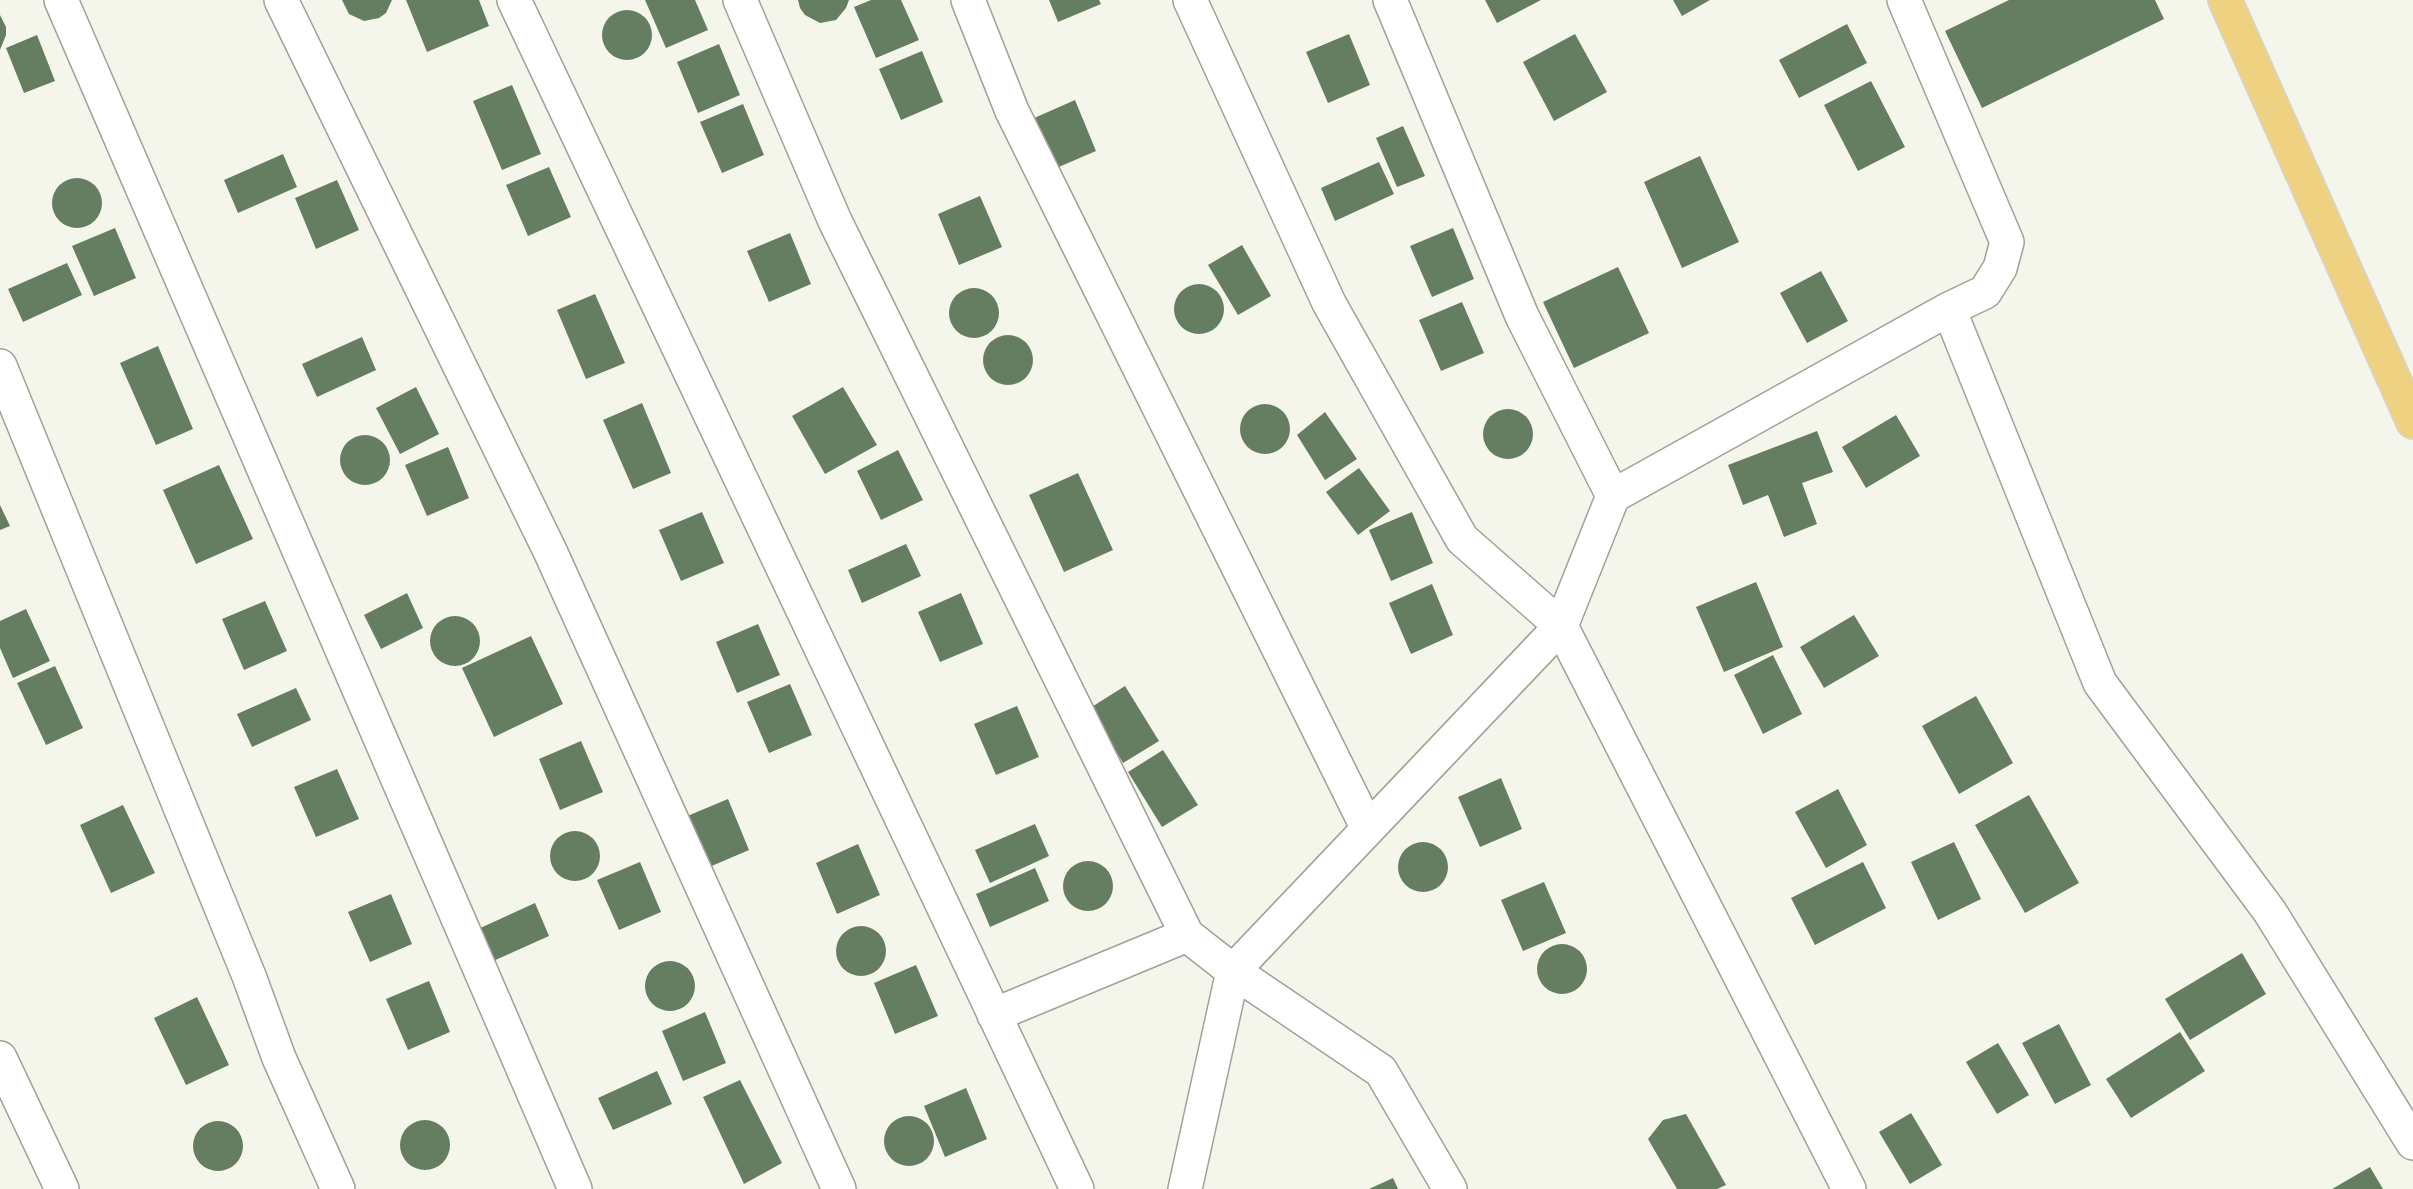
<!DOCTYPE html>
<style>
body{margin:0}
canvas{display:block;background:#f5f6eb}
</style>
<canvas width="2413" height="1189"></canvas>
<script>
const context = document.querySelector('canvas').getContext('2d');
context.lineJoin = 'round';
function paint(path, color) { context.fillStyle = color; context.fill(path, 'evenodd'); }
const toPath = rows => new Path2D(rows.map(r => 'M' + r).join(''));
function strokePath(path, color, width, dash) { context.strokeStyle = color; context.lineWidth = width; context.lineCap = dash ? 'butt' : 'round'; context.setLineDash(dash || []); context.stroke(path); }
paint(toPath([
 [342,0,392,0,386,13,379,18,364,21,349,14],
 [406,0,479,0,489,26,427,52],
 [645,0,695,0,708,30,666,48],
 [798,0,849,0,846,8,836,20,820,23,805,15,800,8],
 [871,0,901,0,919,40,876,58,854,7],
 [1049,0,1099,0,1101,4,1058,22],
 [1485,0,1541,0,1497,23],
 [1673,0,1710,0,1682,16],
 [2009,0,2155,0,2164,19,1982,108,1945,31],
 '602 35a25 25 0 1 1 50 0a25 25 0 1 1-50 0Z',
 [0,15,6,27,6,35,0,50],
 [1847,24,1867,63,1799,98,1779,60],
 [1349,34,1370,85,1328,103,1306,52],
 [1575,34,1607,92,1554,121,1523,62],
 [37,35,55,81,24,93,6,48],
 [719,44,740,95,698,113,677,62],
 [922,51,943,102,901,120,879,69],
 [1871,81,1905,147,1858,171,1824,105],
 [512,85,541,154,502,170,473,101],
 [1075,100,1096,151,1054,169,1032,119],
 [743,104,764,155,722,173,700,122],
 [1403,126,1425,176,1397,187,1376,138],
 [283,154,297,187,238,213,224,180],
 [1700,156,1739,242,1682,268,1644,182],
 [1379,162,1394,194,1335,221,1321,188],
 [549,167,571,217,528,236,506,185],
 '52 203a25 25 0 1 1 50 0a25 25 0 1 1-50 0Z',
 [337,180,359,230,316,249,295,198],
 [980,196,1002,247,959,265,938,214],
 [115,228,136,278,94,296,72,246],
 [1453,228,1474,279,1432,297,1410,246],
 [790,233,811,284,769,302,747,251],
 [1242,245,1271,296,1238,315,1208,265],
 [67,263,82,295,23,322,8,289],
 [1618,267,1649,333,1574,368,1543,302],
 [1821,271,1848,321,1807,343,1780,293],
 '1174 309a25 25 0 1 1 50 0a25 25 0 1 1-50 0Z',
 '949 313a25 25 0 1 1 50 0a25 25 0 1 1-50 0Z',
 [595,294,625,363,586,379,557,310],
 [1462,302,1484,353,1441,371,1419,320],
 '983 360a25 25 0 1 1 50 0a25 25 0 1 1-50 0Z',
 [362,337,376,370,317,397,302,364],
 [158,346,193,429,156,445,120,363],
 [416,387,439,434,400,454,376,408],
 [843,387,877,445,825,474,792,416],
 [642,403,671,473,633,489,603,420],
 '1240 429a25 25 0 1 1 50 0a25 25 0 1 1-50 0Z',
 '1483 434a25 25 0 1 1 50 0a25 25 0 1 1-50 0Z',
 [1325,412,1357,459,1325,480,1297,435],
 [1896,415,1920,456,1866,488,1842,447],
 [1817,431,1833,472,1802,483,1817,524,1784,537,1768,495,1743,505,1728,465],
 '340 460a25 25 0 1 1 50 0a25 25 0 1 1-50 0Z',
 [448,447,469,498,427,516,405,465],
 [898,450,923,500,881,520,857,471],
 [219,465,253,539,196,564,163,490],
 [1359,468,1390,511,1358,535,1326,492],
 [1078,473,1113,550,1064,572,1029,495],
 [0,505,10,526,0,530],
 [702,512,724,563,681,581,659,530],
 [1412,512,1433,563,1391,581,1369,530],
 [906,544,921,576,862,603,848,570],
 [1756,582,1783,647,1724,672,1696,607],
 [1432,584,1453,635,1411,654,1389,603],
 [407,593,423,628,381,649,364,615],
 [961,593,983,644,940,662,918,612],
 [265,601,287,651,244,670,222,619],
 [26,609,50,661,13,678,0,648,0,621],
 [1854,615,1879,656,1824,688,1800,647],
 '430 641a25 25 0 1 1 50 0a25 25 0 1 1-50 0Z',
 [758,624,780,675,737,693,716,642],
 [531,636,563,704,494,737,462,668],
 [1773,655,1802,714,1763,734,1734,675],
 [55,666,83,728,46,745,17,683],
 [790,684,812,735,769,753,747,702],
 [1125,686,1159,741,1123,763,1090,708],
 [296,688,311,720,252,747,237,714],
 [1976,696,2013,763,1959,794,1922,726],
 [1017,706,1039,757,996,775,974,724],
 [581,741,603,792,560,810,539,759],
 [1163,750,1198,805,1162,827,1128,772],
 [337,769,359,819,316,837,294,787],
 [1501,778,1522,829,1480,847,1458,797],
 [1838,789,1867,845,1826,868,1795,812],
 [2029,795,2079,883,2025,913,1975,825],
 [728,799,749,850,707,868,685,817],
 [123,805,155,873,111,893,80,825],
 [1035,824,1049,856,990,883,975,850],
 '550 856a25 25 0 1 1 50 0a25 25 0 1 1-50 0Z',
 '1398 867a25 25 0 1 1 50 0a25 25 0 1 1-50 0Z',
 [1954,842,1981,899,1938,920,1911,862],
 [858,844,880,895,837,914,816,863],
 '1063 886a25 25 0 1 1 50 0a25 25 0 1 1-50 0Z',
 [640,862,661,912,619,930,597,880],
 [1863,862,1886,908,1815,945,1791,898],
 [1035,868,1049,901,990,927,976,894],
 [1544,882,1566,933,1523,951,1501,900],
 [391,894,412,944,370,962,348,912],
 [535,903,549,936,491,962,476,930],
 '836 951a25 25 0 1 1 50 0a25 25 0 1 1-50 0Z',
 '1537 969a25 25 0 1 1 50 0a25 25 0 1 1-50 0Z',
 [2242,953,2266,994,2190,1040,2165,999],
 '645 986a25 25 0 1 1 50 0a25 25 0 1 1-50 0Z',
 [916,965,938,1016,895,1034,874,983],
 [429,981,450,1032,408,1050,386,999],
 [197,997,229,1065,186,1085,154,1018],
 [705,1012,726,1063,683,1081,662,1031],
 [2059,1024,2091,1085,2055,1104,2022,1043],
 [2180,1032,2205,1071,2131,1118,2106,1079],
 [1998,1043,2029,1095,1997,1114,1966,1062],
 [657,1071,672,1104,613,1130,598,1098],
 [740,1080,782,1163,744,1184,703,1097],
 [966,1088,987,1139,945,1157,924,1106],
 [1911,1113,1942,1165,1910,1184,1879,1132],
 [1686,1114,1726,1185,1717,1189,1677,1189,1648,1139,1663,1120],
 '884 1141a25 25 0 1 1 50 0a25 25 0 1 1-50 0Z',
 '400 1145a25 25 0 1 1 50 0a25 25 0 1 1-50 0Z',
 '193 1146a25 25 0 1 1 50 0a25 25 0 1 1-50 0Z',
 [2370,1167,2383,1189,2332,1189],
 [1393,1178,1398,1189,1369,1189]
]), '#657d60');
const minor = toPath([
 [61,0,575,1189],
 [281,0,550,551,839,1189],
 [514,0,1077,1189],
 [740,0,835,221,1187,935,1233,971,1381,1071,1450,1189],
 [968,0,1012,111,1368,829],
 [1190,0,1329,303,1462,539,1561,626,1849,1189],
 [1390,0,1522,316,1613,496],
 [1949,309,2100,683,2270,912,2413,1143],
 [0,366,249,976,279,1058,338,1189],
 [994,1015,1187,935],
 [0,1058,62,1189],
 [1185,1189,1233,971,1561,626,1613,496,1949,309,1985,292,2000,268,2007,242,1904,0]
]);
const major = toPath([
 [2225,0,2413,422]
]);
strokePath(minor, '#a0a197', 36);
strokePath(major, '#d4d4d3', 36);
strokePath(minor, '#fff', 33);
strokePath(major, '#efd182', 33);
</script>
